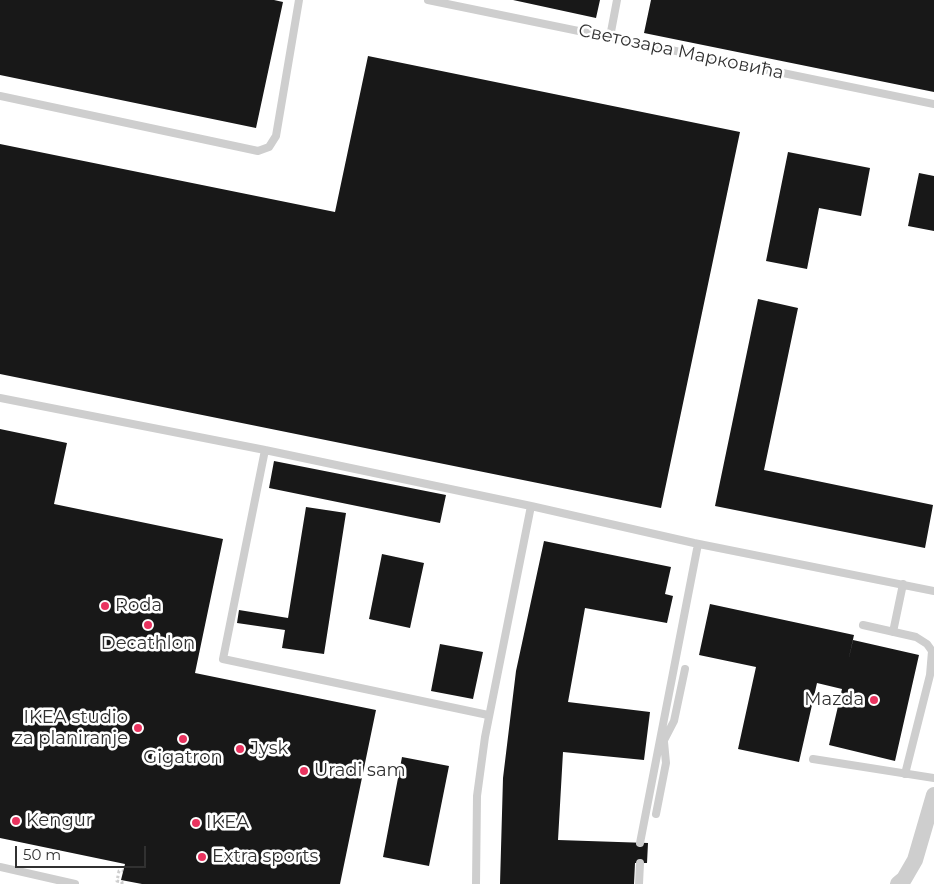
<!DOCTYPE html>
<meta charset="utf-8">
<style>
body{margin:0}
#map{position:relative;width:934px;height:884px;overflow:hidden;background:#fff;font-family:Montserrat,sans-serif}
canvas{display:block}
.scale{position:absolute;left:15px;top:846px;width:131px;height:22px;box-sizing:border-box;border:2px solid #313131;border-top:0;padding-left:6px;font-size:15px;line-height:18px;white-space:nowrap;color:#313131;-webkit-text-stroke:4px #fff;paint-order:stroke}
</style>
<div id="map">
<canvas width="934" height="884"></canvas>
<div class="scale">50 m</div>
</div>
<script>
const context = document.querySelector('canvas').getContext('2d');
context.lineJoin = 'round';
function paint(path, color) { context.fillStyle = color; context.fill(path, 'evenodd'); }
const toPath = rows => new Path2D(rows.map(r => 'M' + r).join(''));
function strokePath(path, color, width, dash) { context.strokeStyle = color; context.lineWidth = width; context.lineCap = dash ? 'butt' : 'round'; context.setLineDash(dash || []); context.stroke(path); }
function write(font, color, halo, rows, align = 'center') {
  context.font = font + ' Montserrat,sans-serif'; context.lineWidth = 5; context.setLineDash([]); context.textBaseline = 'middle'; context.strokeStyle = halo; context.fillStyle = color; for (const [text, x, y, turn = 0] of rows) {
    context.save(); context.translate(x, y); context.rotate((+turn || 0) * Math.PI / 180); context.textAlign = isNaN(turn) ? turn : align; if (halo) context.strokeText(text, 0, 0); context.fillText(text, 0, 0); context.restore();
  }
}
paint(toPath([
 [0,0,274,0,283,2,256,128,0,75],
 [513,0,600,0,596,18],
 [651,0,934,0,934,92,644,33],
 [368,56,740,132,661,508,0,374,0,144,335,212],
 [788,152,870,168,861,216,819,208,807,269,766,261],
 [919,173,934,176,934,231,908,226],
 [758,299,798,308,764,470,933,505,925,548,715,506],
 [0,429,67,443,54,504,223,539,195,673,376,710,340,884,142,884,121,880,125,864,0,838],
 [274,461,446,495,440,523,269,488],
 [306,507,346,513,324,654,282,648,285,630,237,623,239,610,288,618],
 [544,541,671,567,665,594,673,596,667,623,585,608,568,702,650,712,644,760,563,752,558,840,648,843,647,863,635,863,634,884,500,884,503,778,516,671],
 [382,554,424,563,410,628,369,619],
 [710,604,854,635,848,662,853,640,919,655,895,761,829,745,842,689,817,683,799,762,738,749,756,667,699,655],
 [440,644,483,652,473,699,431,691],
 [402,757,449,766,429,866,383,857]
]), '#181818');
strokePath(toPath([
 [122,884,122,882,117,881,119,871,123,871]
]), '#cecece', 3, [2.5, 2.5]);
strokePath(toPath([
 [428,0,934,104],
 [610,37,617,0],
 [0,96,258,151,269,147,276,136,299,0],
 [0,398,265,450,531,506,694,543,934,591],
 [265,450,223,659,488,715],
 [863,625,916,637,927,644,932,651,930,675,905,774],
 [893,632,903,584],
 [659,750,674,721,685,669],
 [813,759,934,778],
 [656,814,666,763,664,742],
 [640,843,698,544],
 [0,867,75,884],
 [476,884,477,796,485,737,531,506],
 [639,884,640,863]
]), '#cecece', 8);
strokePath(toPath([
 [898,884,904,879,915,860,934,795]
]), '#cecece', 16);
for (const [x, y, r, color] of [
 [105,606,5,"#e9335f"],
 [148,625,5,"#e9335f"],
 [874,700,5,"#e9335f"],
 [138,728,5,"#e9335f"],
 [183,739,5,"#e9335f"],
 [240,749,5,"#e9335f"],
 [304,771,5,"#e9335f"],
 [16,821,5,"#e9335f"],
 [196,823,5,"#e9335f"],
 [202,857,5,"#e9335f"]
]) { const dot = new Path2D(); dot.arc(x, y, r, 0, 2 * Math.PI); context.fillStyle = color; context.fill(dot); strokePath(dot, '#fff', 2); }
write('18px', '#313131', '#fff', [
 ["Светозара Марковића",681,52,12]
]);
write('18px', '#313131', '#fff', [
 ["Roda",115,606],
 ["Decathlon",148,644,"center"],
 ["Mazda",864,700,"right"],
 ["IKEA studio",128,718,"right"],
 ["za planiranje",128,739,"right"],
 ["Jysk",250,749],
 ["Gigatron",183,758,"center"],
 ["Uradi sam",314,771],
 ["Kengur",26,821],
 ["IKEA",206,823],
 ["Extra sports",212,857]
], 'left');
</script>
